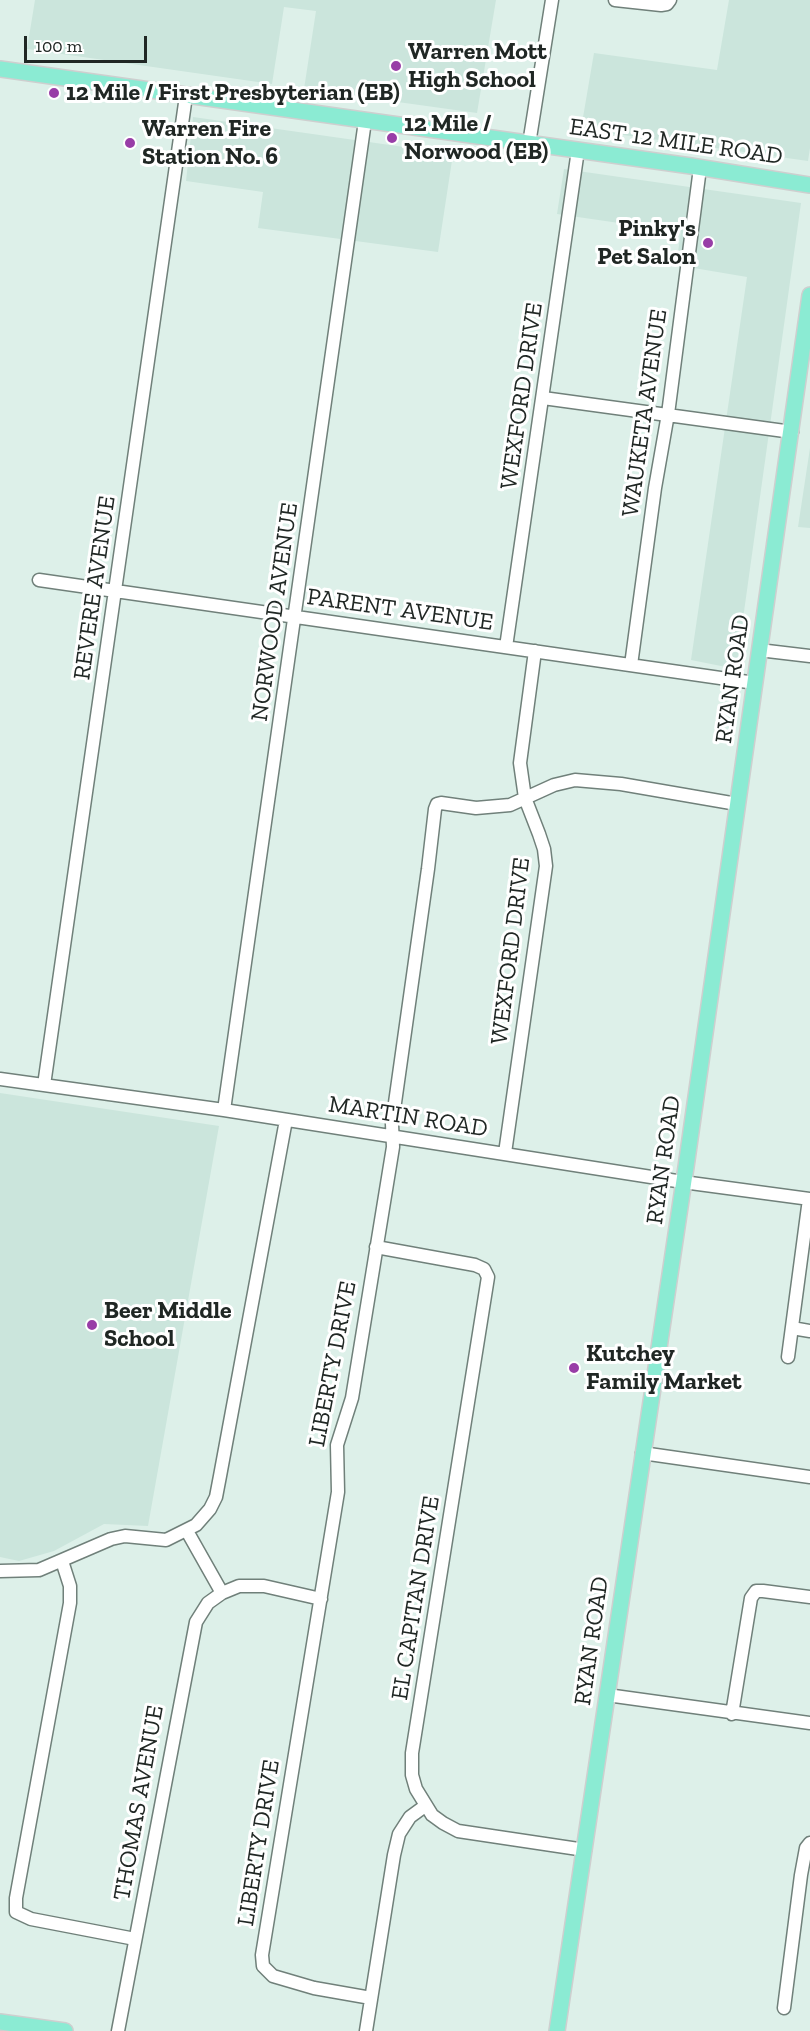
<!DOCTYPE html>
<style>
body{margin:0}
#map{position:relative;width:810px;height:2031px;overflow:hidden;background:#ddf0e9;font-family:"Zilla Slab",serif}
canvas{display:block}
.scale{position:absolute;left:24px;top:36px;width:123px;height:27px;box-sizing:border-box;border:3px solid #202724;border-top:0;padding-left:8px;font-size:18px;line-height:21px;white-space:nowrap;color:#202724;-webkit-text-stroke:4px #fff;paint-order:stroke}
</style>
<div id="map">
<canvas width="810" height="2031"></canvas>
<div class="scale">100 m</div>
</div>
<script>
const context = document.querySelector('canvas').getContext('2d');
context.lineJoin = 'round';
function paint(path, color) { context.fillStyle = color; context.fill(path, 'evenodd'); }
const toPath = rows => new Path2D(rows.map(r => 'M' + r).join(''));
function strokePath(path, color, width, dash) { context.strokeStyle = color; context.lineWidth = width; context.lineCap = dash ? 'butt' : 'round'; context.setLineDash(dash || []); context.stroke(path); }
function write(font, color, halo, rows, align = 'center') {
  context.font = font + ' "Zilla Slab",serif'; context.lineWidth = 6; context.setLineDash([]); context.textBaseline = 'middle'; context.strokeStyle = halo; context.fillStyle = color; for (const [text, x, y, turn = 0] of rows) {
    context.save(); context.translate(x, y); context.rotate((+turn || 0) * Math.PI / 180); context.textAlign = isNaN(turn) ? turn : align; if (halo) context.strokeText(text, 0, 0); context.fillText(text, 0, 0); context.restore();
  }
}
paint(toPath([
 [35,0,496,0,477,113,304,89,316,11,284,7,272,84,27,49],
 [729,0,810,0,810,148,808,161,581,129,594,53,717,70],
 [193,117,453,154,438,252,258,228,263,192,186,181],
 [564,169,801,203,736,669,691,660,747,277,676,265,681,232,557,214],
 [810,448,810,528,798,527],
 [0,1093,219,1126,148,1526,104,1524,54,1551,19,1561,0,1557]
]), '#cbe5dc');
const minor = toPath([
 [615,0,661,5,667,4,670,0],
 [529,144,552,0],
 [543,398,792,432],
 [39,580,755,683],
 [506,647,578,150],
 [759,650,810,656],
 [631,665,655,488,668,414,700,168],
 [0,1079,224,1110,683,1182,810,1199],
 [44,1085,186,96],
 [224,1110,365,121],
 [505,1153,546,866,544,849,539,834,525,798,520,763,535,651],
 [376,1247,475,1265,484,1269,488,1277,412,1753,412,1775,416,1789,432,1815,443,1823,458,1831,585,1850],
 [792,1328,810,1331],
 [788,1357,809,1199],
 [642,1453,810,1477],
 [187,1531,222,1593],
 [62,1561,70,1586,70,1603,16,1898,16,1912,31,1919,135,1939],
 [0,1571,39,1570,111,1539,125,1536,166,1540,196,1525,210,1509,216,1497,220,1476,286,1120],
 [607,1695,810,1723],
 [732,1714,751,1598,756,1591,763,1591,810,1597],
 [371,1998,314,1988,273,1976,263,1966,262,1955,338,1492,337,1445,352,1398,393,1147,392,1124,428,869,435,809,437,804,441,803,476,808,510,805,554,785,575,780,621,784,737,804],
 [784,2008,801,1875,806,1848,810,1843],
 [118,2031,196,1622,208,1603,222,1593,239,1586,264,1586,321,1599],
 [366,2031,394,1855,399,1834,410,1817,425,1806]
]);
const major = toPath([
 [0,69,691,166,810,185],
 [0,2022,65,2031],
 [557,2031,686,1167,810,295]
]);
strokePath(minor, '#70807a', 15);
strokePath(major, '#cecfcf', 18);
strokePath(minor, '#fff', 12);
strokePath(major, '#8bebd3', 15);
for (const [x, y, r, color] of [
 [396,66,6,"#983da7"],
 [54,93,6,"#983da7"],
 [392,138,6,"#983da7"],
 [130,143,6,"#983da7"],
 [708,243,6,"#983da7"],
 [92,1325,6,"#983da7"],
 [574,1368,6,"#983da7"]
]) { const dot = new Path2D(); dot.arc(x, y, r, 0, 2 * Math.PI); context.fillStyle = color; context.fill(dot); strokePath(dot, '#fff', 2); }
write('bold 24px', '#202724', '#fff', [
 ["Warren Mott",408,52],
 ["High School",408,80],
 ["12 Mile / First Presbyterian (EB)",66,93],
 ["12 Mile /",404,124],
 ["Norwood (EB)",404,152],
 ["Warren Fire",142,129],
 ["Station No. 6",142,157],
 ["Pinky's",696,229,"right"],
 ["Pet Salon",696,257,"right"],
 ["Beer Middle",104,1311],
 ["School",104,1339],
 ["Kutchey",586,1354],
 ["Family Market",586,1382]
], 'left');
write('24px', '#202724', '#fff', [
 ["EAST 12 MILE ROAD",676,142,8],
 ["WEXFORD DRIVE",522,396,-82],
 ["WAUKETA AVENUE",645,413,-82],
 ["REVERE AVENUE",95,588,-82],
 ["PARENT AVENUE",400,610,8],
 ["NORWOOD AVENUE",275,612,-82],
 ["RYAN ROAD",733,679,-82],
 ["WEXFORD DRIVE",511,951,-83],
 ["MARTIN ROAD",408,1117,9],
 ["RYAN ROAD",664,1160,-82],
 ["LIBERTY DRIVE",333,1364,-79],
 ["EL CAPITAN DRIVE",416,1598,-81],
 ["RYAN ROAD",592,1641,-82],
 ["THOMAS AVENUE",139,1803,-80],
 ["LIBERTY DRIVE",259,1843,-81]
]);
</script>
